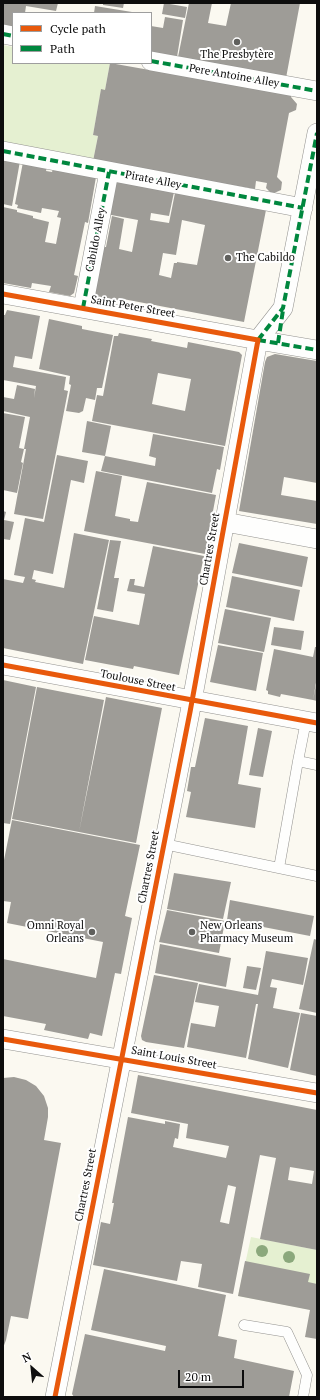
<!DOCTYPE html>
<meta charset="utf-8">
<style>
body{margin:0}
#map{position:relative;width:320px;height:1400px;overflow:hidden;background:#fbf9f1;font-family:"PT Serif",serif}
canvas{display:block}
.frame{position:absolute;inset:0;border:4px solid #0d0d0d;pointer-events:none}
.legend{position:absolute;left:12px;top:12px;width:140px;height:52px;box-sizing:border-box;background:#fff;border:1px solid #9e9e9e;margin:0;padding:5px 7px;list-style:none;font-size:12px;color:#0d0d0d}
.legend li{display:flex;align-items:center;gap:8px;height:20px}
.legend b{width:20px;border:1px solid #9e9e9e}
.north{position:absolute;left:12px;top:1348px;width:40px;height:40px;-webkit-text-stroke:3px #fff;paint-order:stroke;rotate:333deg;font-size:11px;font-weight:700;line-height:16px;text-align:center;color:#0d0d0d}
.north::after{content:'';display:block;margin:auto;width:14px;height:18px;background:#0d0d0d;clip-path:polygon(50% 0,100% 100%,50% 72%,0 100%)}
.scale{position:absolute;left:178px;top:1370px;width:66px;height:18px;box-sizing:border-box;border:2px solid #0d0d0d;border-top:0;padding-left:5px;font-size:12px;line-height:14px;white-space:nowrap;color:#0d0d0d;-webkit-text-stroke:3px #fff;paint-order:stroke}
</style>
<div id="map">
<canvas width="320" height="1400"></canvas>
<div class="frame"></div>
<ul class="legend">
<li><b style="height:5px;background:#e8590c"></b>Cycle path</li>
<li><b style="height:5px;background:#00873e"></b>Path</li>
</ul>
<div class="north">N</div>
<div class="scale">20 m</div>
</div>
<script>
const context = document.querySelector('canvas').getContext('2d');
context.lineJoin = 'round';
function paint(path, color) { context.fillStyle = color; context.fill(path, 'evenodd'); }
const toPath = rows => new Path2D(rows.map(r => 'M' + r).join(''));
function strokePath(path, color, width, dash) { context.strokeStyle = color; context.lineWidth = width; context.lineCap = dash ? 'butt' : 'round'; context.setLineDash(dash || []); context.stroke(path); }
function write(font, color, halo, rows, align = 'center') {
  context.font = font + ' "PT Serif",serif'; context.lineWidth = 4; context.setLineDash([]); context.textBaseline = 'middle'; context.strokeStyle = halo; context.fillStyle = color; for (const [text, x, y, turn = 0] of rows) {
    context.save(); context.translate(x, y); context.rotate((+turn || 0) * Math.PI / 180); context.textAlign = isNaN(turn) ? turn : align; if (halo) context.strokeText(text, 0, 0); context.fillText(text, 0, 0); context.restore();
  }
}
paint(toPath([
 [3,45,13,47,13,63,110,63,105,90,101,90,93,135,98,136,93,161,3,143],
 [251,1237,317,1250,317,1311,238,1296]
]), '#e5f0d1');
paint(toPath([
 [3,3,58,3,56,11,26,6,25,13,13,13,13,31,3,29],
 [103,3,124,3,123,8,103,5],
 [164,3,187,7,185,18,162,14],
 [189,3,212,3,208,23,226,26,231,3,300,3,286,78,178,57],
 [95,6,132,12,131,13,94,13],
 [165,17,183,20,177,57,151,52,151,26,163,28],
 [110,63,291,95,291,97,297,104,296,110,289,113,277,177,282,182,281,190,272,194,266,188,267,183,256,181,255,189,93,161,98,136,93,135,101,89,105,90],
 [3,158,20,161,12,206,3,204],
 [23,162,47,167,46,171,52,172,53,169,96,177,88,223,85,222,74,275,78,276,74,293,70,296,49,292,51,286,32,283,31,288,3,283,3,207,17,210,17,212,33,216,33,218,49,222,45,242,56,244,61,218,57,217,59,211,42,208,41,213,17,208,18,205,15,204],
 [113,178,174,192,169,216,151,213,150,220,169,223,175,193,266,210,244,322,123,299,122,301,92,296,102,247,106,247,112,216,124,219,119,249,132,252,138,220,106,214],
 [182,220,205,225,197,265,177,262,177,263,174,263,171,278,159,275,163,253,176,255],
 [7,310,40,316,32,359,15,356,13,367,66,377,64,390,68,391,43,519,14,514,26,449,24,449,30,417,3,411,3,397,14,399,17,385,35,389,34,398,36,386,3,380,3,315,5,315],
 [49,319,82,326,82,329,113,335,102,388,97,388,95,400,86,398,83,411,79,413,66,411,71,385,69,384,70,376,39,369],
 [119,333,152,339,151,341,187,348,188,342,239,352,242,355,225,446,92,421,97,395,103,396,114,336,118,336],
 [158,373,191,379,185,411,152,404],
 [275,354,317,361,317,483,284,477,281,495,317,501,317,524,239,511,265,362,267,357],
 [3,413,25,417,19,448,24,449,21,462,23,463,17,493,3,490,4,445,3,445],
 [87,421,111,426,105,456,82,452],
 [153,434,224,447,220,470,217,469,212,493,101,471,105,456,155,466,156,458,149,456],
 [57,455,88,461,84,483,71,480,53,574,34,570,32,579,36,580,35,582,64,588,74,533,109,540,83,664,3,648,3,579,23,583,25,577,14,575,25,518,44,522],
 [96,471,122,476,115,516,130,519,130,521,138,522,147,482,216,495,205,554,84,531],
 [3,511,6,512,4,520,14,522,10,540,3,539],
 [110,540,121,541,114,578,119,578,113,612,97,609],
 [239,543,308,557,302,587,232,573],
 [153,546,204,556,179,675,134,666,133,669,85,660,94,616,139,625,145,594,127,591,130,579,135,579,134,585,144,587],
 [232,576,300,590,294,621,226,607],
 [225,609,271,618,264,652,218,643],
 [274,627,304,631,301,650,271,645],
 [218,645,263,653,256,691,210,682],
 [315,647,317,647,317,677,313,700,281,694,280,697,268,694,268,691,266,690,274,649,313,657],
 [3,680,36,687,10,824,3,823],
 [316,685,317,685,317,701,313,700],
 [37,687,104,700,79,832,12,819],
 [106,697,162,708,136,843,79,832],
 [205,718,248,726,238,784,261,788,255,828,186,817,191,792,187,791,191,767,195,767],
 [258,728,272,731,263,777,249,775],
 [12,820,140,845,125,916,132,918,121,974,115,973,102,1036,90,1033,88,1039,44,1030,46,1024,3,1016,3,959,96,978,103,942,7,923,11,902,3,901,3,865],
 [174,873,231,882,223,919,167,909],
 [230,900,314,916,310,936,227,920],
 [167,910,225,921,219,953,159,942],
 [314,939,317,940,317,1013,299,1009],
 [160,944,231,958,226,987,155,973],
 [266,951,308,958,303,985,272,979,270,987,277,988,273,1008,300,1013,288,1068,248,1059,258,1004,256,1004,246,1058,187,1047,191,1023,215,1027,219,1006,195,1002,199,984,258,995],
 [247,966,261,968,256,990,243,988],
 [154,975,198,983,184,1048,146,1042,142,1040,141,1036],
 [301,1013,317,1016,317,1076,290,1070],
 [138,1075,317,1110,317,1250,260,1239,276,1158,260,1155,233,1294,198,1287,202,1264,181,1261,177,1281,93,1265,101,1222,110,1224,114,1203,112,1203,128,1117,165,1124,165,1121,180,1124,178,1139,175,1138,173,1147,226,1158,229,1146,186,1138,188,1124,131,1113],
 [290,1167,314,1171,312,1184,288,1180],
 [228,1185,236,1187,229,1224,220,1222],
 [14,1077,26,1080,36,1086,44,1096,48,1108,48,1117,44,1140,61,1143,28,1319,11,1316,6,1340,3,1348,3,1078],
 [245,1261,310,1274,308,1282,317,1284,317,1339,305,1337,310,1310,238,1296],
 [104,1269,226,1295,218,1336,237,1340,234,1358,294,1371,289,1397,74,1397,72,1394,85,1334,165,1351,166,1346,91,1330]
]), '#9e9c97');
const lane = toPath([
 [298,761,306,721],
 [164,844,317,876],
 [279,868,298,761,317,765],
 [244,1325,287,1332,307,1375,303,1397]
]);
const street = toPath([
 [3,34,13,36],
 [151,61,317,91],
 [3,151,303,208],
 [3,294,258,340,317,350],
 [83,308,109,172],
 [225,522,317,539],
 [3,665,317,723],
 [3,1039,317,1093],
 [55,1397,190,712,258,340,283,308,317,133]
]);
strokePath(lane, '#949390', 11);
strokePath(street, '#949390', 20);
strokePath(lane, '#fefefd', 10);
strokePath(street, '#fefefd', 19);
strokePath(toPath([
 [3,34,13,36],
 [151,61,317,91],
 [3,151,303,208],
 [83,308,109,172],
 [258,340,283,308,317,133],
 [258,340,317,350],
 [278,343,283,310]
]), '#00873e', 4, [8, 4]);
strokePath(toPath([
 [3,294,258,340,190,712,55,1397],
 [3,665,317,723],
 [3,1039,317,1093]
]), '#e8590c', 5);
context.fillStyle = '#8ba87c';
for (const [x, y] of [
 [262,1251],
 [289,1257]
]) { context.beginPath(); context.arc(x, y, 6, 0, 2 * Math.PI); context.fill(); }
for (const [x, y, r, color] of [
 [237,42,4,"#60605d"],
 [228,258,4,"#60605d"],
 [92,932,4,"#60605d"],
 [192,932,4,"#60605d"]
]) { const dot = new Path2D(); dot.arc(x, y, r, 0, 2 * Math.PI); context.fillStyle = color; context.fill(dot); strokePath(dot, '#fff', 1.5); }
write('11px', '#0d0d0d', '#fff', [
 ["The Presbytère",237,55,"center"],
 ["The Cabildo",236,258],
 ["Omni Royal",84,926,"right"],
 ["Orleans",84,939,"right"],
 ["New Orleans",200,926],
 ["Pharmacy Museum",200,939]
], 'left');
write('11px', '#0d0d0d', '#fff', [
 ["Pere Antoine Alley",234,76,10],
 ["Pirate Alley",153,180,11],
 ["Cabildo Alley",96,240,-79],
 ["Saint Peter Street",133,307,10],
 ["Chartres Street",210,549,-80],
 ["Toulouse Street",138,681,11],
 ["Chartres Street",149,867,-79],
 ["Saint Louis Street",174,1058,10],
 ["Chartres Street",86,1185,-79]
]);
</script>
